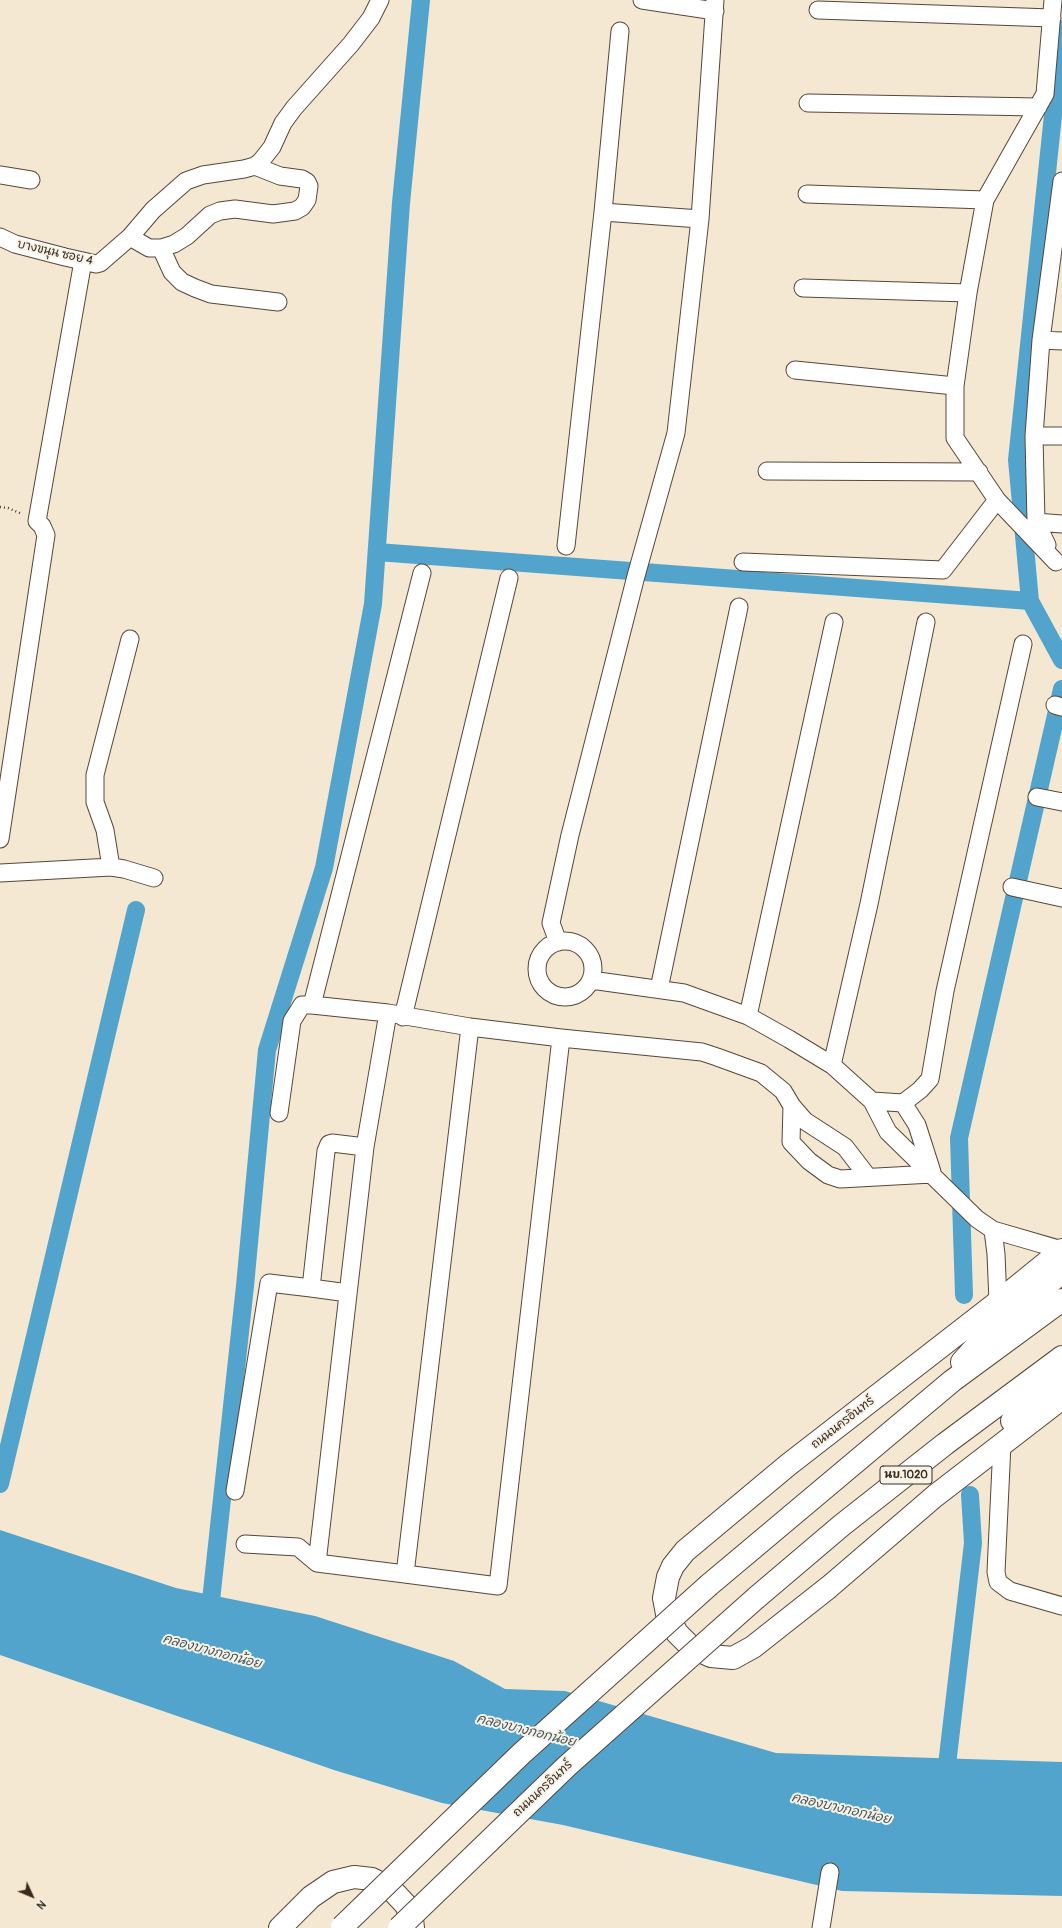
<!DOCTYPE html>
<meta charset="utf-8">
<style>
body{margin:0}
#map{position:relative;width:1062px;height:1928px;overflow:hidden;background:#f5e8d3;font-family:Pangolin,sans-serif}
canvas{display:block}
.north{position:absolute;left:12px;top:1876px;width:40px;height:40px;-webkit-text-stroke:3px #f7f3e8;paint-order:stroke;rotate:134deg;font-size:11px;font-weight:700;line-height:16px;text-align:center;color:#3b2a1e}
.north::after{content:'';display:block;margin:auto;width:14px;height:18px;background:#3b2a1e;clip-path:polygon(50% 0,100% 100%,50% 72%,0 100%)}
</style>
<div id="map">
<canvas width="1062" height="1928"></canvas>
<div class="north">N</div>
</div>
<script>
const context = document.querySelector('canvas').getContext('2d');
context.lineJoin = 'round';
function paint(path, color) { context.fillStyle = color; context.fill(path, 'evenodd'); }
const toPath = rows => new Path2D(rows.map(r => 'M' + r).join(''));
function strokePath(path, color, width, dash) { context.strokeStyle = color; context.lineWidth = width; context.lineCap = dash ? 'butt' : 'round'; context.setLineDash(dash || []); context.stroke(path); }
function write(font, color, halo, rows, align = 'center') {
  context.font = font + ' Pangolin,"Playpen Sans Thai",sans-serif'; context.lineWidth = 4; context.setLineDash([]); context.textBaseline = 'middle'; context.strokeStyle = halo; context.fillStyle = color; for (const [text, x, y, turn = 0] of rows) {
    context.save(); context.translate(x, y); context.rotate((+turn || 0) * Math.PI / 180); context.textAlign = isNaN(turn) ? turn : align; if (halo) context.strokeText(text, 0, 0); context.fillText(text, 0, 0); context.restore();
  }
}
paint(toPath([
 [0,1530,176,1588,315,1616,454,1661,505,1689,565,1691,776,1753,1062,1762,1062,1896,842,1891,563,1825,442,1803,334,1770,0,1655]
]), '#52a4cd');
strokePath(toPath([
 [1062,29,1017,460,1030,601,1062,660],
 [377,552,1030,601],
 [964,1295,959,1138,1062,689],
 [0,1484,136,910],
 [209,1619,245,1286,267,1050,324,868,373,604,401,203,421,0],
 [945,1782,973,1543,970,1495]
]), '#52a4cd', 18);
const minor = toPath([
 [642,0,715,11],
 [1053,0,1045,94,985,200,968,293,955,386,955,438,997,500,1056,562],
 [818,10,1052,18],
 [620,31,603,212,700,219],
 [808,103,1038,107],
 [0,175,31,180],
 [807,194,985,200],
 [0,237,15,244,65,257,96,264,100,263,130,237,153,210,186,181,203,175,244,169,255,166,261,161,272,147,283,123,294,108,351,44,371,18,380,0],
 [130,237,149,248,161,248,174,244,187,236,210,215,220,211,235,209,273,214,295,211,302,207,307,200,309,186,307,182,302,179,280,176,255,166],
 [161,248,172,272,182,282,195,288,211,294,278,302],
 [803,288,968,293],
 [1041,340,1062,341],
 [795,370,955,386],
 [1034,436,1062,436],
 [767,471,979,472],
 [1036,522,1062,524],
 [1047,545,1036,522,1034,436,1041,340,1062,181],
 [566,546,603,212],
 [743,562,943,570,997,500],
 [422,573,312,1005,388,1013,470,1027,561,1038,702,1052,717,1057,761,1073,783,1091,792,1106,805,1121,845,1147,868,1177],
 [1055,705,1062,707],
 [1037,797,1062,802],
 [0,839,46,535,42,526,37,521,83,261],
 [111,867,105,830,95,802,95,775,130,639],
 [0,873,111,867,124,869,154,878],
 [1012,887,1062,898],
 '537 969a28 28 0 1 1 56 0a28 28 0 1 1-56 0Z',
 [558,942,551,923,570,835,636,576,676,433,700,219,715,0],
 [591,980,684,993,748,1016,789,1039,832,1065,872,1101,888,1132,977,1219,993,1230,1062,1250],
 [659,989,739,607],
 [388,1013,365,1147,317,1563,405,1574],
 [748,1016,834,622],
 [403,1017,509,578],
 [470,1027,405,1574,498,1586,561,1038],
 [832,1065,869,904,926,622],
 [872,1101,903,1103,920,1090,930,1079,945,991,1023,644],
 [903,1103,917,1125,932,1172],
 [792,1106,791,1142,809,1161,828,1175,840,1179,932,1174],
 [279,1113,292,1021,302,1005,312,1005],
 [993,1230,996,1254,998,1302],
 [348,1293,311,1288,326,1151,329,1144,332,1143,365,1147],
 [1002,1444,996,1572,998,1582,1010,1591,1062,1606],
 [235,1491,269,1283,311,1288],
 [245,1544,298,1547,317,1563],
 [821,1928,830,1872]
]);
const major = toPath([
 [1062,1250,998,1302,788,1465,685,1551,673,1566,668,1577,664,1598,667,1614,677,1633,691,1647,711,1656,733,1658,753,1647,829,1587,935,1496,1062,1398],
 [962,1362,981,1341,1062,1272],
 [1012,1421,1044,1391,1062,1371],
 [709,1585,952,1381,1062,1300],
 [756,1598,842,1525,945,1444,1062,1357],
 [280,1928,311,1897,333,1882,354,1877,372,1879,390,1888,406,1905,412,1919,413,1928]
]);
strokePath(minor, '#574639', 19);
strokePath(major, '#574639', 24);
strokePath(toPath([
 [0,507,8,508,22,514]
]), '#574639', 2.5, [1, 3]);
strokePath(minor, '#fff', 17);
strokePath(major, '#fff', 22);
const majorBridge = toPath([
 [342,1927,521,1754,709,1585],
 [399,1928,567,1766,756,1598]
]);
strokePath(majorBridge, '#574639', 24, []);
strokePath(majorBridge, '#fff', 22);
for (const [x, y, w] of [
 [906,1475,52]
]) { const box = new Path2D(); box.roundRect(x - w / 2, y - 9, w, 18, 3); context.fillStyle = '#f7f3e8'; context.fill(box); strokePath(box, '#3b2a1e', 1); }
write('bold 11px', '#3b2a1e', null, [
 ["นบ.1020",906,1475]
]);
write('12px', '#3b2a1e', '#f7f3e8', [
 ["บางขนุน ซอย 4",55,253,13],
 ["ถนนนครอินทร์",843,1423,-38],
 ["ถนนนครอินทร์",543,1789,-43]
]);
write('italic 13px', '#43555b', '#f7f3e8', [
 ["คลองบางกอกน้อย",212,1652,15],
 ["คลองบางกอกน้อย",526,1731,14],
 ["คลองบางกอกน้อย",841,1809,13]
]);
</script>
